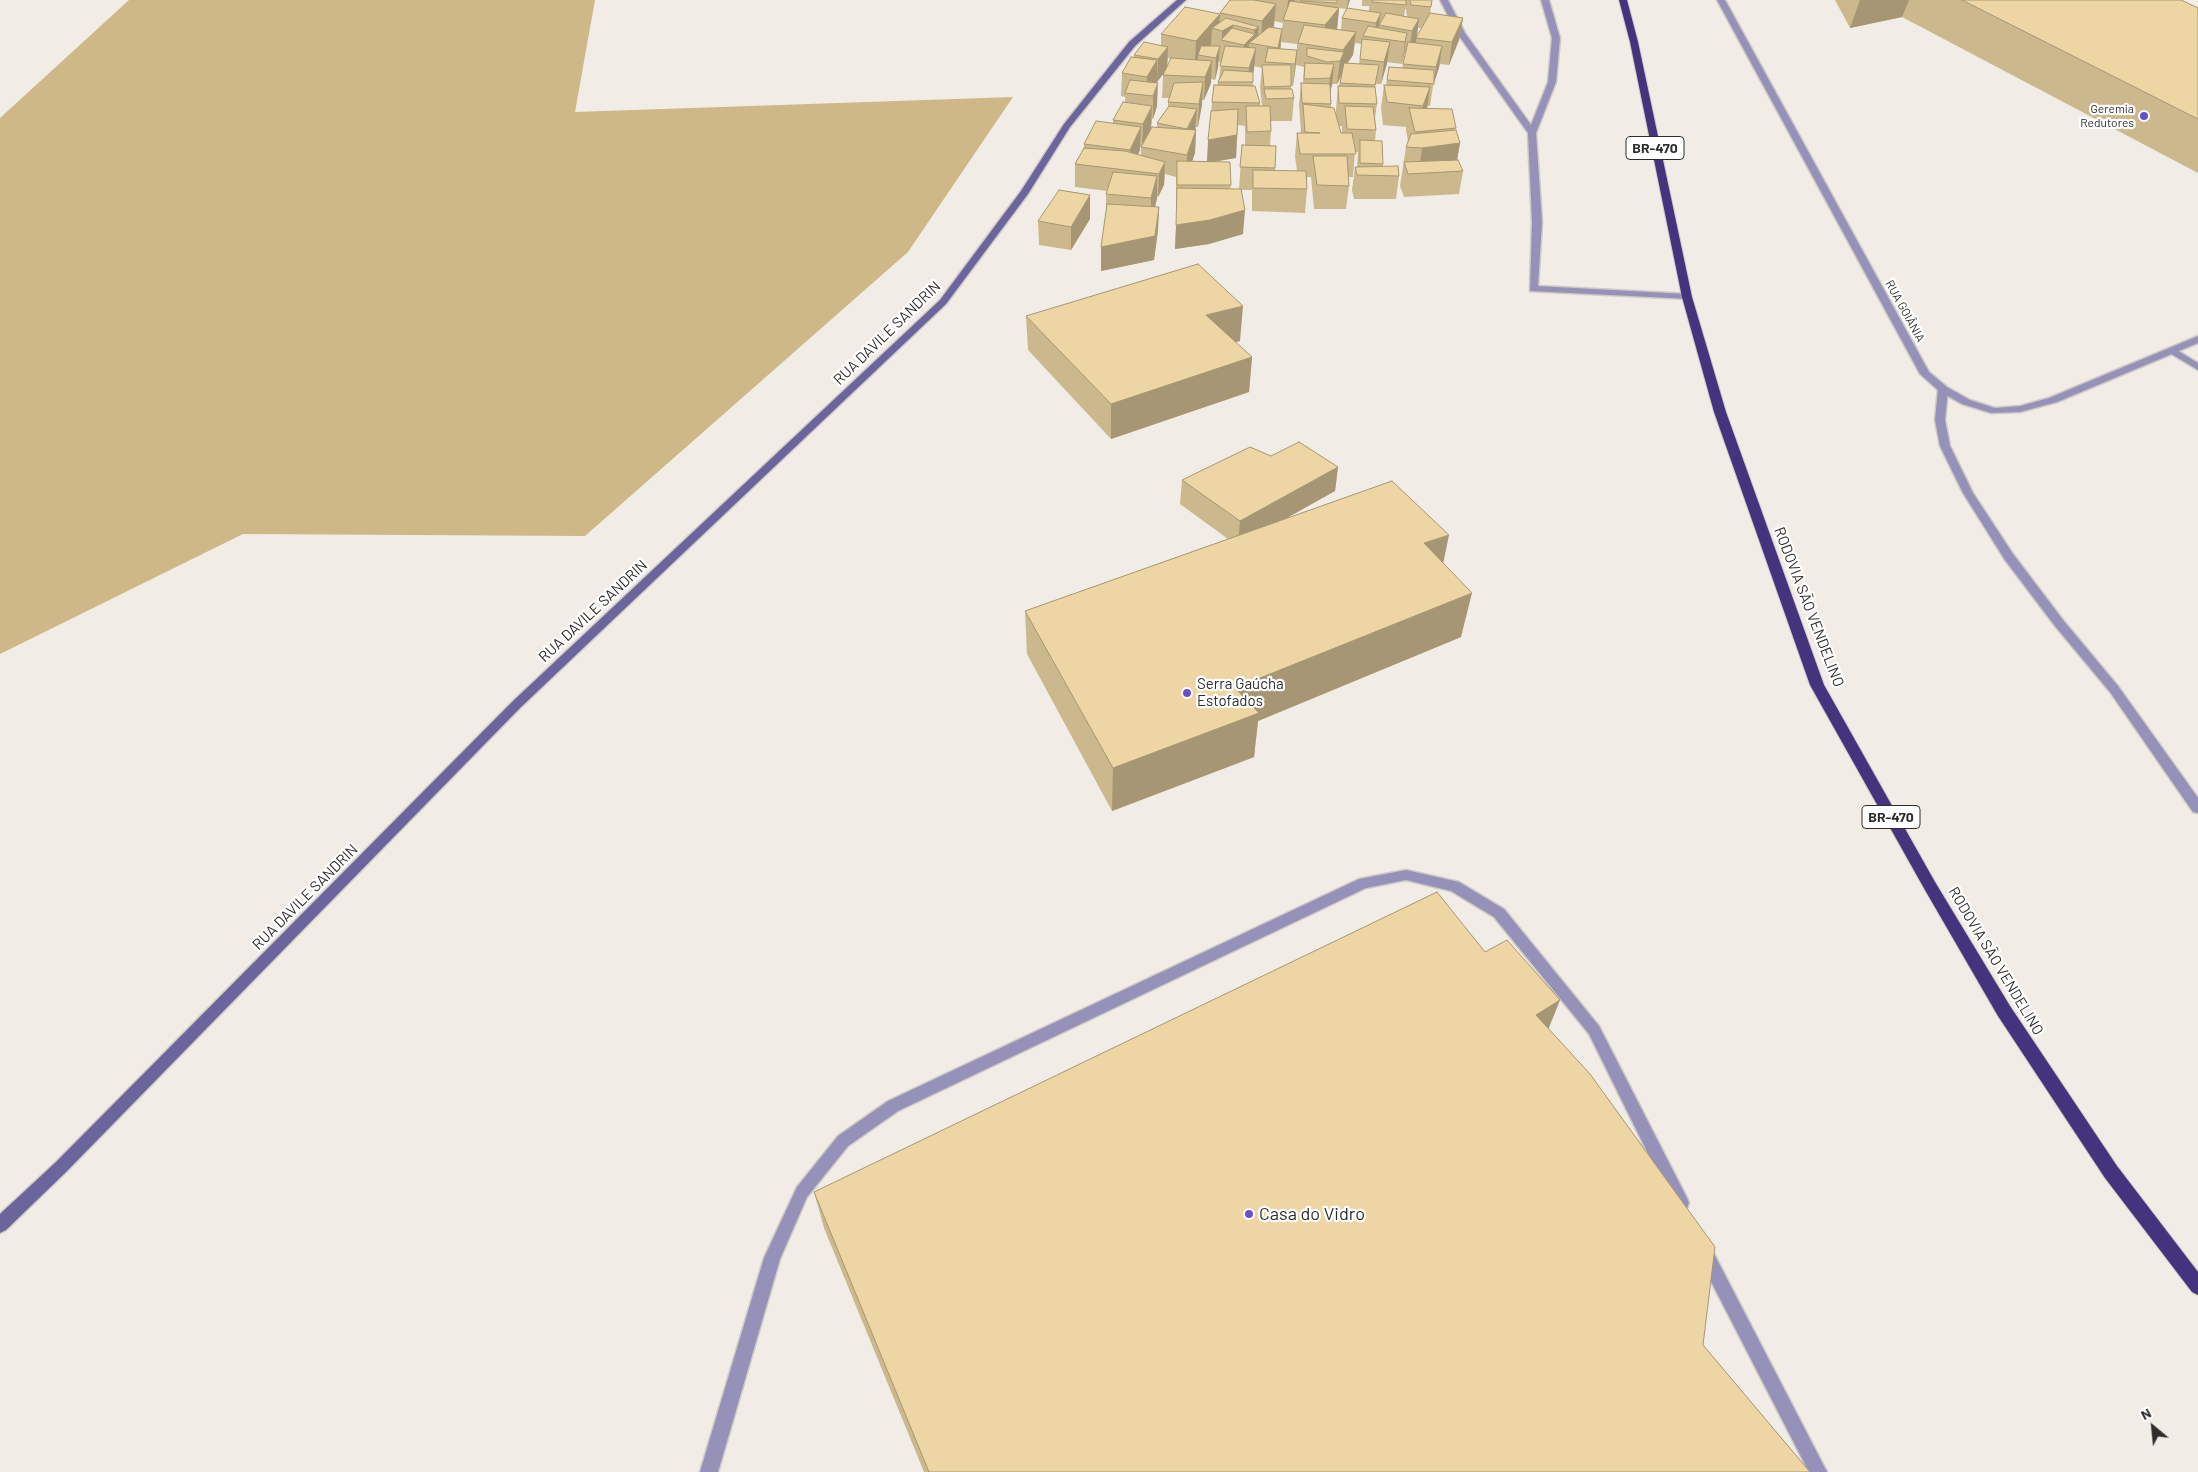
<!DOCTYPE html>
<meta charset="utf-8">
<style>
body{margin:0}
#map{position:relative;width:2198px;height:1472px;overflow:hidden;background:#f1ede6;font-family:Barlow,sans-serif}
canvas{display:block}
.north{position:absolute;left:2128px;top:1402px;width:50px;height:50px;-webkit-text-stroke:4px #fff;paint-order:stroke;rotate:332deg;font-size:14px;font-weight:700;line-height:20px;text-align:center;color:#2e2d2b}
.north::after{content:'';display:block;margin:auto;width:18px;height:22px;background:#2e2d2b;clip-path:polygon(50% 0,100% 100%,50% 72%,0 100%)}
</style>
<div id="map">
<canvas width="2198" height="1472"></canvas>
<div class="north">N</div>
</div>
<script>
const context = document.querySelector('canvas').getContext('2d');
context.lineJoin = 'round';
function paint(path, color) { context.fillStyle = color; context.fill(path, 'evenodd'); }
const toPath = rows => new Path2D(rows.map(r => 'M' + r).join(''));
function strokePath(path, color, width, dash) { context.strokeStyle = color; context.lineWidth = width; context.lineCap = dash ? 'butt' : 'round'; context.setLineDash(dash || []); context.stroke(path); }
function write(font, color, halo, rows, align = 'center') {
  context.font = font + ' Barlow,sans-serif'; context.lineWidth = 4.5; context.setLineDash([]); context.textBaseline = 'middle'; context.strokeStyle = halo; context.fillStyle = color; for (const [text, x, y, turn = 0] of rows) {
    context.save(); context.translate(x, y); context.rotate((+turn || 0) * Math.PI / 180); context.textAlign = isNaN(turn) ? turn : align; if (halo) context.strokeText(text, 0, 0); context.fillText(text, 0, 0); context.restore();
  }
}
paint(toPath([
 [129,0,595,0,575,112,1013,97,908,252,585,536,243,534,0,654,0,118]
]), '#ceb887');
const service = toPath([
 [1440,0,1448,0,1465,33,1531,125,1548,82,1552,38,1541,0,1549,0,1560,38,1556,82,1536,133,1542,222,1538,286,1687,294,1690,295,1690,299,1530,291,1532,222,1528,133,1457,33,1440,0],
 [1943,386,1948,389,1945,420,1950,446,1973,493,2013,554,2063,620,2118,686,2198,798,2198,813,2193,812,2110,692,2055,626,2005,560,1963,493,1940,446,1935,420,1938,389,1943,386],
 [1406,870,1459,882,1504,909,1599,1026,1687,1198,1689,1203,1687,1208,1681,1210,1675,1208,1589,1034,1494,917,1451,891,1406,880,1366,888,898,1111,848,1146,807,1197,780,1259,718,1472,700,1472,764,1258,797,1187,838,1136,888,1101,1359,879,1406,870],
 [1705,1245,1711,1248,1827,1472,1809,1472,1699,1258,1697,1253,1699,1248,1705,1245]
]);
const minor = toPath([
 [2172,347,2198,363,2198,370,2168,352,2167,350,2172,347]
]);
const tertiary = toPath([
 [1717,0,1725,0,1929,372,1947,387,1970,400,1995,408,2020,406,2049,398,2198,336,2198,343,2057,402,2020,412,1991,413,1962,404,1939,391,1920,374,1717,0]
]);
const secondary = toPath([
 [1177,0,1186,0,1135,46,1070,127,1028,194,946,304,520,708,66,1172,6,1230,0,1233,0,1214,56,1162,512,702,940,300,1021,191,1064,124,1129,42,1177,0]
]);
const trunk = toPath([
 [1619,0,1627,0,1638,42,1692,297,1726,412,1824,685,1935,882,2010,1006,2117,1166,2198,1272,2198,1295,2192,1292,2105,1178,1998,1016,1925,890,1810,685,1714,412,1682,297,1630,42,1619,0]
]);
strokePath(service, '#cecac4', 3);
strokePath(minor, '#cecac4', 3);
strokePath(tertiary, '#cecac4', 3);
strokePath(secondary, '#cecac4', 3);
strokePath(trunk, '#cecac4', 2);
paint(service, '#9591b9');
paint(minor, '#9591b9');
paint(tertiary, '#9591b9');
paint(secondary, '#6b649d');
paint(trunk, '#44347e');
paint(toPath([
 [1230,0,1350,0,1347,9,1339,8,1337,30,1341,30,1342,18,1369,11,1369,6,1362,6,1362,0,1432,0,1430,13,1463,18,1459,40,1449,65,1440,64,1433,86,1430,106,1427,106,1427,109,1456,128,1455,130,1460,143,1457,160,1463,171,1459,194,1404,197,1400,186,1406,147,1408,141,1406,131,1406,127,1383,125,1381,108,1384,85,1386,85,1389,67,1402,68,1406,53,1405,52,1402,64,1387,62,1381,84,1376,84,1375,88,1377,104,1375,118,1376,130,1375,141,1383,164,1383,166,1399,176,1396,199,1354,199,1352,190,1355,167,1357,167,1358,152,1355,152,1353,177,1348,177,1349,186,1346,209,1314,209,1311,177,1307,177,1307,189,1305,213,1252,211,1252,190,1241,190,1243,234,1209,244,1175,249,1177,208,1176,208,1176,177,1165,174,1164,185,1158,197,1157,197,1155,207,1159,207,1158,230,1154,260,1101,271,1101,247,1106,212,1106,194,1107,191,1075,187,1075,164,1084,148,1084,144,1113,124,1113,120,1125,102,1125,97,1121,96,1122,73,1134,57,1134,55,1161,45,1161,34,1220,14,1220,13],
 [1405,9,1406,9,1407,17,1404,16],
 [1274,21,1283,23,1282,29,1273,27,1274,26],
 [1418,28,1422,28,1417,37],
 [1281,42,1297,44,1297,50,1281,49],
 [1355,43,1362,44,1359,64,1348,63,1353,55],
 [1219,53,1219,62,1221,62,1219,79,1212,102,1207,161,1192,161,1195,153,1196,130,1196,127,1198,127,1202,100,1204,100,1211,83,1211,79,1215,80,1218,68],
 [1168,58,1171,59,1167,66],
 [1296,65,1304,67,1303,83,1301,83,1299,105,1301,133,1297,133,1295,156,1297,171,1275,171,1276,146,1270,146,1271,131,1271,121,1292,121,1294,98,1291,89,1291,86,1293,86],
 [1254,66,1262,68,1260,87,1262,106,1260,106,1260,103,1253,86,1253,74],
 [1163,74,1162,98,1169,98,1168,102,1168,107,1157,123,1157,127,1151,129,1152,119,1153,119,1157,106,1157,81,1157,82],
 [1341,76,1339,86,1338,86,1336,109,1336,114,1331,107,1330,90,1332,84,1337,84],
 [1238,125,1245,126,1245,145,1242,145,1239,189,1230,189,1231,185,1215,161,1236,158],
 [1339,126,1342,126,1342,133,1341,133],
 [1140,147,1141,147,1141,156,1138,155,1140,150],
 [1835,0,2181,0,2198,8,2198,173,1902,17,1850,28],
 [1090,195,1090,219,1071,250,1039,245,1038,221],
 [1026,316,1240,341,1235,342,1252,357,1249,392,1111,439,1028,350],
 [1271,456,1338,467,1335,491,1287,518,1443,563,1461,637,1258,721,1254,757,1112,811,1027,654,1025,611,1228,539,1180,504,1182,480],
 [1485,952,1560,1000,1548,1029,1703,1345,1810,1472,924,1472,824,1228,814,1192]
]), '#ccb88d');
paint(toPath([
 [1288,0,1295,0,1294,4,1286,20],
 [1348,0,1350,0,1347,9],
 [1860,0,1909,0,1902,17,1850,28],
 [1276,4,1274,26,1261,43,1262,21],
 [1339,8,1337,30,1322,47,1325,25],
 [1381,13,1377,38,1374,38,1376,23],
 [1220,14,1219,30,1212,28,1211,46,1198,55,1198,61,1195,64,1196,41],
 [1463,18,1459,40,1449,65,1452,42],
 [1419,19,1416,42,1409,53,1412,31],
 [1233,25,1232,42,1222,40,1222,31],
 [1259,27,1257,44,1249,43,1248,62,1243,68,1244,45,1254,36,1254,30],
 [1282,29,1280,51,1278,63,1278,48],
 [1356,32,1353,55,1342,70,1342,74,1337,84,1340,61,1343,55,1343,50],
 [1407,33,1404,55,1402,64,1405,42],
 [1390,42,1387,64,1381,84,1384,62],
 [1220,46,1218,68,1215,80,1216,58],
 [1442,46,1439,68,1433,86,1436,67],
 [1168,47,1167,69,1157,82,1158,59],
 [1256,48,1254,70,1250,82,1248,82,1249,68],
 [1297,50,1295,72,1293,86,1295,64],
 [1157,60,1157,83,1147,95,1147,77],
 [1212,61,1211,83,1204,100,1205,77],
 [1334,64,1332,86,1327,100,1330,78],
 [1203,82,1202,105,1198,127,1199,104],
 [1158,83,1157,106,1153,119,1153,96],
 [1430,87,1427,110,1419,129,1423,106],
 [1152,106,1151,129,1142,147,1143,124],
 [1197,109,1195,132,1186,152,1187,129],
 [1141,127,1140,150,1130,171,1129,171,1130,150],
 [1196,130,1195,153,1186,179,1187,155],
 [1237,135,1236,158,1207,163,1208,140],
 [1460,143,1456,166,1419,172,1422,148],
 [1165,162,1164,185,1158,197,1159,174],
 [1157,176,1157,199,1151,222,1151,198],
 [1090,195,1090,219,1071,250,1071,227],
 [1159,207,1158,230,1154,260,1101,271,1101,247],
 [1245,210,1243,234,1209,244,1175,249,1176,225],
 [1243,306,1240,341,1204,350,1206,315],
 [1252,357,1249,392,1111,439,1111,404],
 [1338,467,1335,491,1238,545,1240,521],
 [1449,535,1440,579,1424,543],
 [1472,593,1461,637,1258,721,1254,757,1112,811,1113,768,1235,688],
 [1560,1000,1544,1040,1536,1015]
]), '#a69673');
const building = toPath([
 [1230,0,1254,0,1276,4,1262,21,1220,13,1230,0],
 [1301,0,1337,0,1337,3,1301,1,1301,0],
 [1372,0,1406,0,1406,5,1372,2,1372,0],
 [1410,0,1432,0,1431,7,1411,5,1410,0],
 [1962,0,2181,0,2198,8,2198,119,1962,0],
 [1290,1,1339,8,1325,25,1283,20,1290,1],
 [1185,7,1220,14,1196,41,1161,34,1185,7],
 [1347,8,1381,13,1376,23,1342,18,1347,8],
 [1386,13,1419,19,1412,31,1379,25,1386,13],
 [1430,13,1463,18,1452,42,1416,38,1430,13],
 [1226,18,1259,27,1254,30,1233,25,1222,31,1212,28,1226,18],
 [1304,25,1356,32,1343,50,1298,43,1304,25],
 [1368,26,1407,33,1405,42,1363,36,1368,26],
 [1269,27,1282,29,1278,48,1249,43,1269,27],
 [1232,28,1255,34,1244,45,1221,40,1232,28],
 [1362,39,1390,42,1384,62,1360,59,1362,39],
 [1144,42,1168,47,1158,59,1134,55,1144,42],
 [1408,42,1442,46,1436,67,1403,64,1408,42],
 [1201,46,1220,46,1216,58,1198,55,1201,46],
 [1225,46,1256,48,1249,68,1220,66,1225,46],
 [1268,48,1297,50,1295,64,1265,62,1268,48],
 [1307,48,1344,52,1340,61,1327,62,1307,56,1307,48],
 [1131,57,1157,60,1147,77,1122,73,1131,57],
 [1171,58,1212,61,1205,77,1163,75,1171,58],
 [1305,63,1334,64,1330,78,1304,79,1305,63],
 [1344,63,1379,65,1375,85,1340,83,1344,63],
 [1262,65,1291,65,1291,86,1264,87,1262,65],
 [1389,67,1434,70,1434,84,1387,80,1389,67],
 [1224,70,1253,72,1253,82,1218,82,1224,70],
 [1130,80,1158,83,1153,96,1125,93,1130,80],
 [1203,82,1199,104,1168,102,1174,83,1203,82],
 [1301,83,1330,84,1331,104,1302,103,1301,83],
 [1214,85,1255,86,1260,103,1212,102,1214,85],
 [1384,85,1430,87,1423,106,1387,102,1384,85],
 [1338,86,1375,87,1377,104,1339,103,1338,86],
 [1264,89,1292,89,1294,98,1266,99,1264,89],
 [1123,102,1152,106,1143,124,1113,120,1123,102],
 [1303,104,1334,108,1341,133,1352,133,1356,154,1300,154,1297,133,1320,133,1305,132,1303,104],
 [1169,106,1197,109,1187,129,1157,123,1169,106],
 [1246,106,1270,106,1271,131,1247,132,1246,106],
 [1345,106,1373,107,1376,130,1347,129,1345,106],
 [1409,108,1452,109,1456,128,1415,132,1409,108],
 [1238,109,1237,135,1208,140,1211,111,1238,109],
 [1096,121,1141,127,1130,150,1084,144,1096,121],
 [1152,127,1196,130,1187,155,1141,147,1152,127],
 [1456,130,1460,143,1422,148,1406,147,1411,134,1456,130],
 [1360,140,1382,141,1383,164,1360,163,1360,140],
 [1242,145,1276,146,1275,168,1240,167,1242,145],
 [1084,148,1125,151,1165,162,1159,174,1075,164,1084,148],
 [1313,156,1347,156,1349,186,1317,185,1313,156],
 [1458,160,1463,171,1408,174,1404,162,1458,160],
 [1177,161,1230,162,1231,185,1177,185,1177,161],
 [1398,166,1399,176,1357,175,1355,167,1398,166],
 [1253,170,1306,171,1307,189,1253,188,1253,170],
 [1113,172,1157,176,1151,198,1106,194,1113,172],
 [1177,188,1241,189,1245,210,1210,220,1176,225,1177,188],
 [1059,190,1090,195,1071,227,1038,221,1059,190],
 [1107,204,1159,207,1155,236,1101,247,1107,204],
 [1198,264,1243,306,1206,315,1252,357,1111,404,1026,316,1198,264],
 [1299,442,1338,467,1240,521,1182,480,1250,447,1271,456,1299,442],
 [1392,481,1449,535,1424,543,1472,593,1235,688,1259,713,1113,768,1025,611,1392,481],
 [1437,892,1485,952,1507,940,1560,1000,1536,1015,1590,1074,1715,1247,1703,1345,1810,1472,929,1472,814,1192,1437,892]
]);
paint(building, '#edd6a4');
strokePath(building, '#a69673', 1);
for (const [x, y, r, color] of [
 [2144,116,5,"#6a4fc9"],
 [1187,693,5,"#6a4fc9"],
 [1249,1214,5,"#6a4fc9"]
]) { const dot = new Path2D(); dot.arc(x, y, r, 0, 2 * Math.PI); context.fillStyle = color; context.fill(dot); strokePath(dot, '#fff', 2); }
write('12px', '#2e2d2b', '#fff', [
 ["Geremia",2134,109],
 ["Redutores",2134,123]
], 'right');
write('12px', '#2e2d2b', '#fff', [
 ["RUA GOIÂNIA",1905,311,61]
]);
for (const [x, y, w] of [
 [1655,148,58],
 [1891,817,58]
]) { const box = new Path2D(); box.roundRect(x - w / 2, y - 11.5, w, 23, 4); context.fillStyle = '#fff'; context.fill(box); strokePath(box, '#2e2d2b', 1); }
write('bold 14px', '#2e2d2b', null, [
 ["BR-470",1655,148],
 ["BR-470",1891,817]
]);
write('15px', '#2e2d2b', '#fff', [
 ["RUA DAVILE SANDRIN",887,333,-44],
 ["RODOVIA SÃO VENDELINO",1809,607,69],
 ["RUA DAVILE SANDRIN",593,611,-43],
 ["RUA DAVILE SANDRIN",305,897,-45],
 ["RODOVIA SÃO VENDELINO",1996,961,59]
]);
write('15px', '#2e2d2b', '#fff', [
 ["Serra Gaúcha",1197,684],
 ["Estofados",1197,701]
], 'left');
write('18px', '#2e2d2b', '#fff', [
 ["Casa do Vidro",1259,1214]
], 'left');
</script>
